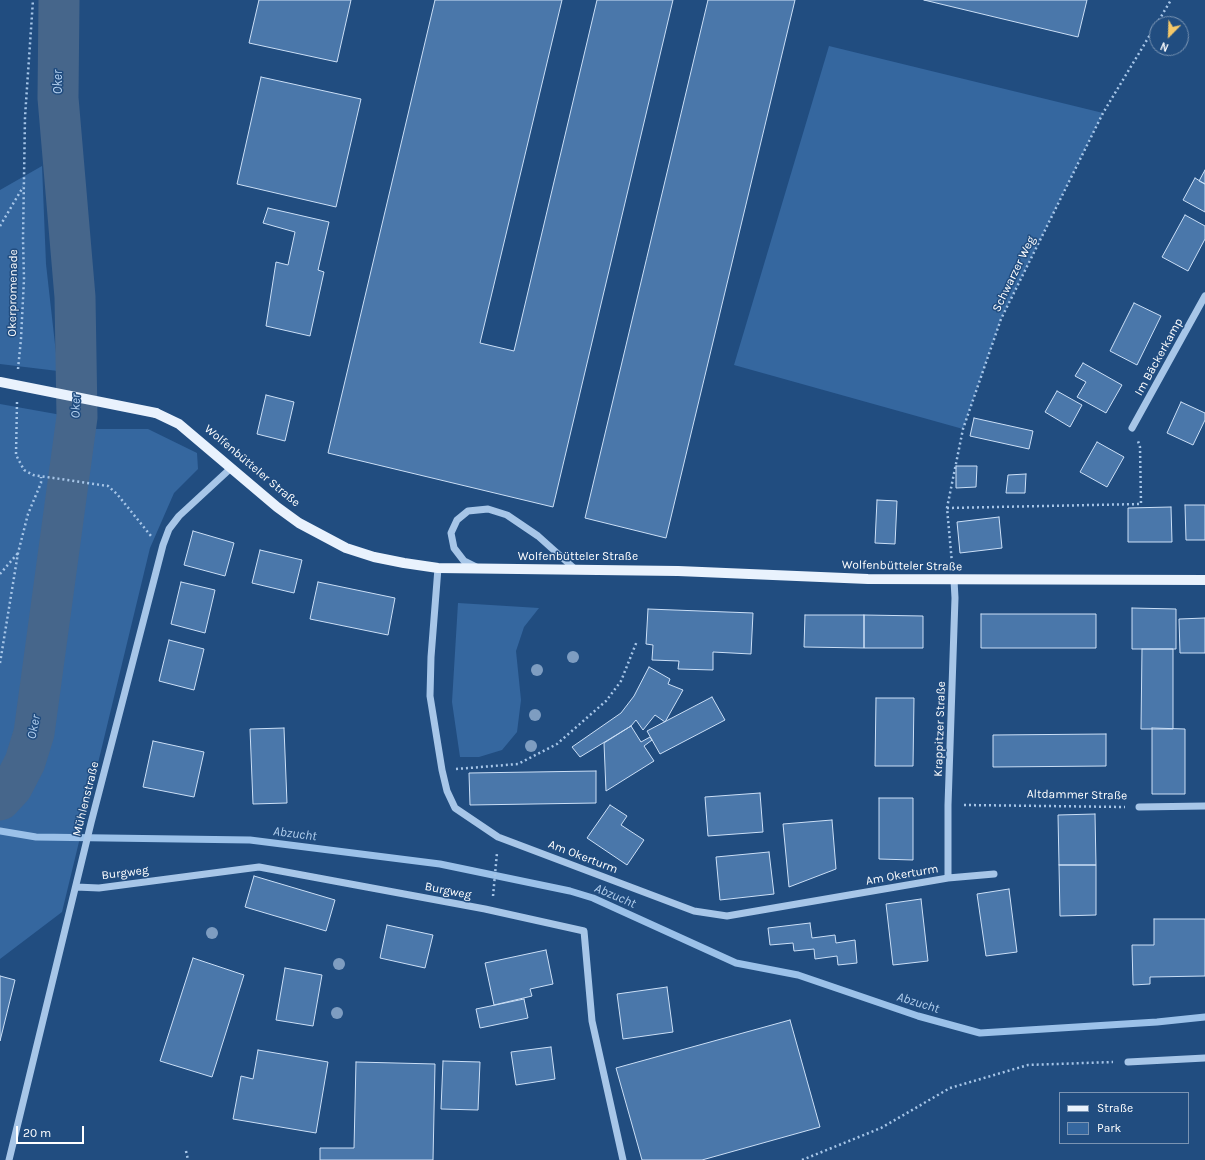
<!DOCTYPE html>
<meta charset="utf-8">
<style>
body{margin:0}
#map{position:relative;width:1205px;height:1160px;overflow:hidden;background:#214d80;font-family:Karla,sans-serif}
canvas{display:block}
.legend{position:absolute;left:1059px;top:1092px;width:130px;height:52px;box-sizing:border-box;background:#214d80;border:1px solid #7a94b3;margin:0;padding:5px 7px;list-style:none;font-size:12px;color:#fff}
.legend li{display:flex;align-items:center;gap:8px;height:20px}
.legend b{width:20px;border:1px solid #7a94b3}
.north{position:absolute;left:1149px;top:16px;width:40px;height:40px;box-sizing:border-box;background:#214d80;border:1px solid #7a94b3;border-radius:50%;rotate:203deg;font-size:11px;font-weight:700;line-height:16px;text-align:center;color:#fff}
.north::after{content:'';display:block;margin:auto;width:14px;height:18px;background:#f4c869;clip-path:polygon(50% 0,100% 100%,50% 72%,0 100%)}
.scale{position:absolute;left:16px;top:1126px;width:68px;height:18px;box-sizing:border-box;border:2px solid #fff;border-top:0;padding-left:5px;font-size:12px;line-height:14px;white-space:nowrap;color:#fff;-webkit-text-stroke:3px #214d80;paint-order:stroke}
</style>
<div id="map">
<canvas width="1205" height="1160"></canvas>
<ul class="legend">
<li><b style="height:5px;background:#e9f2fd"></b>Straße</li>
<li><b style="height:11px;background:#35679f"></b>Park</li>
</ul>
<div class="north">N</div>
<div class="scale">20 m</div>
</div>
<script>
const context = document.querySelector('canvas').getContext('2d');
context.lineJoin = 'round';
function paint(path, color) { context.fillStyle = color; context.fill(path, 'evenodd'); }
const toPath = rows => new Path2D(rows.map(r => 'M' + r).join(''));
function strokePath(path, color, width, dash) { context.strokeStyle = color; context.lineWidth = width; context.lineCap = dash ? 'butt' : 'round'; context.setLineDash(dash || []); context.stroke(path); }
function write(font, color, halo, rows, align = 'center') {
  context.font = font + ' Karla,sans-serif'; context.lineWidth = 3; context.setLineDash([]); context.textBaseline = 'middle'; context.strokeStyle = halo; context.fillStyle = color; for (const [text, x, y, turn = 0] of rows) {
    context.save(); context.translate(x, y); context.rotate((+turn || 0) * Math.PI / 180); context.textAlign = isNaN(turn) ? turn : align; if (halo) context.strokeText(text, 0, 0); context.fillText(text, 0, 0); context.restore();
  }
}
paint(toPath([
 [829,46,1103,113,1001,319,963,429,734,365],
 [42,166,46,264,58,371,0,364,0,190],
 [0,404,67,416,43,583,20,710,6,758,0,767],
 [93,429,148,429,197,453,198,469,174,493,150,548,62,912,0,959,0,817,6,813,31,777,56,705],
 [458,603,539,608,524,627,516,651,521,700,517,732,502,750,479,757,460,757,452,702]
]), '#35679f');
strokePath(toPath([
 [0,831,36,837,250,840,440,864,570,891,593,898,736,963,798,975,918,1016,980,1033,1157,1022,1205,1017]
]), '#9bc1e9', 7);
strokePath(toPath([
 [0,800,12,787,25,762,34,733,77,417,75,297,58,98,59,0]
]), '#46668b', 41);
const building = toPath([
 [259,0,351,0,337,62,249,43,259,0],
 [435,0,562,0,480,343,514,351,597,0,673,0,553,507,328,453,435,0],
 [708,0,795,0,666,538,585,518,708,0],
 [924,0,1087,0,1078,37,924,0],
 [261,77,361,99,336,207,237,184,261,77],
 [1205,170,1205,184,1199,181,1205,170],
 [1195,178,1205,184,1205,212,1183,200,1195,178],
 [268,208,329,222,318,270,324,272,310,336,266,326,276,262,288,265,295,232,263,223,268,208],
 [1185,215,1205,226,1205,239,1188,271,1162,257,1185,215],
 [1134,303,1161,316,1137,365,1110,351,1134,303],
 [1083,363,1122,385,1106,413,1077,397,1086,382,1075,376,1083,363],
 [1057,391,1082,405,1070,427,1045,412,1057,391],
 [266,395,294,402,285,441,257,434,266,395],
 [1181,402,1205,413,1205,420,1193,445,1167,433,1181,402],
 [974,418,1033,431,1029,449,970,436,974,418],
 [1097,442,1124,457,1107,487,1080,472,1097,442],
 [956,466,977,466,976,487,956,488,956,466],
 [1026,474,1025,493,1006,493,1008,475,1026,474],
 [877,500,897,501,895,544,875,543,877,500],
 [1185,505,1205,505,1205,540,1186,540,1185,505],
 [1171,507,1172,542,1128,542,1128,508,1171,507],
 [999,517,1002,548,960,553,957,522,999,517],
 [193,531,234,543,225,576,184,565,193,531],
 [260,550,302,560,294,593,252,583,260,550],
 [181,582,215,590,205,633,171,624,181,582],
 [318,582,395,598,388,635,310,619,318,582],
 [1132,608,1176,609,1176,649,1132,649,1132,608],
 [648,609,753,613,751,654,713,652,713,670,678,669,679,661,652,660,653,645,646,644,648,609],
 [981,614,1096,614,1096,648,981,648,981,614],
 [805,615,864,615,864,648,804,647,805,615],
 [864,615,923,616,923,648,864,648,864,615],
 [1205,618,1205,653,1180,653,1179,619,1205,618],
 [169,640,204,649,194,690,159,681,169,640],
 [1142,649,1173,649,1173,729,1141,729,1142,649],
 [649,667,670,679,668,684,683,690,665,722,655,715,643,730,636,720,631,726,580,757,572,747,621,713,634,696,649,667],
 [712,697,725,720,660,754,647,731,712,697],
 [876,698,914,698,913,766,875,766,876,698],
 [631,726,641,742,650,737,652,740,644,746,654,761,606,791,604,743,631,726],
 [284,728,287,803,253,804,250,729,284,728],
 [1152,728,1185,729,1185,794,1152,794,1152,728],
 [1106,734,1106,766,993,767,993,735,1106,734],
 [153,741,204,752,194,797,143,787,153,741],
 [596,771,596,803,470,805,469,773,596,771],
 [760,793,763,832,708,836,705,797,760,793],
 [879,798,913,798,913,860,879,859,879,798],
 [610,805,627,816,621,825,644,840,627,865,587,838,610,805],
 [1095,814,1096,865,1059,865,1058,815,1095,814],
 [832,820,836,869,789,887,783,824,832,820],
 [769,852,774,894,720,900,716,857,769,852],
 [1059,865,1096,865,1096,915,1060,916,1059,865],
 [254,876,335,900,326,931,245,907,254,876],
 [1009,889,1017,952,986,956,977,894,1009,889],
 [921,899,928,961,893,965,886,904,921,899],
 [1154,919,1205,919,1205,976,1150,977,1150,984,1133,985,1132,945,1154,945,1154,919],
 [810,923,812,938,835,935,836,943,855,940,857,963,838,965,837,956,815,959,814,949,794,951,793,943,770,945,768,928,810,923],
 [387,925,433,935,425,968,380,958,387,925],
 [546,950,553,984,530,989,532,996,494,1005,485,963,546,950],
 [193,958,244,975,212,1077,160,1061,193,958],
 [285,968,322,975,313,1026,276,1020,285,968],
 [0,976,15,980,0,1041,0,976],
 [667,987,673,1032,623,1039,617,994,667,987],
 [524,999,528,1018,480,1028,476,1009,524,999],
 [790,1020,820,1127,702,1160,642,1160,616,1068,790,1020],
 [551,1047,555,1079,516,1085,511,1052,551,1047],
 [258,1050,328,1062,316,1133,233,1119,241,1076,253,1079,258,1050],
 [443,1061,480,1062,478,1110,441,1109,443,1061],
 [356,1062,435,1064,433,1160,320,1160,320,1148,354,1148,356,1062]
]);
paint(building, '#4a77aa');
strokePath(building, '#cbdff6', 1);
strokePath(toPath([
 [0,226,23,187],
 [18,369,21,339,24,279,23,239,25,117,33,0],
 [17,402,16,455,24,470,33,475,108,486,117,494,151,536],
 [947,508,1141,504,1140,447,1138,441],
 [952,563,947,508,963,429,1001,319,1103,113,1171,0],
 [0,574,18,553],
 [0,663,18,553,28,514,41,483,41,477],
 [456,769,518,764,557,744,606,701,621,681,637,641],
 [964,805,1125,807],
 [493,896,497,853],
 [186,1151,188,1160],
 [802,1160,881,1128,950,1088,1028,1065,1113,1062]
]), '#a7c6e8', 2.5, [2, 3]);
strokePath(toPath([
 [1132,428,1205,296],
 [476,567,464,561,454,548,451,533,457,520,468,511,488,509,507,515,538,536,576,570],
 [438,568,431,657,430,696,442,770,447,791,455,808,498,837,694,911,727,916,948,878,994,874],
 [1139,807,1205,806],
 [948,878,948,805,955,598,954,580],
 [76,887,99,888,259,867,485,909,584,931,592,1021,623,1160],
 [1128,1062,1205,1058],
 [9,1160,91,823,163,545,169,529,179,516,231,468]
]), '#a7c6e8', 7);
strokePath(toPath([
 [156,413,179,424,277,507,299,523,346,548,374,557,404,563,438,568,678,571,868,579,1205,580]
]), '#e9f2fd', 10);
strokePath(toPath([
 [0,382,156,413]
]), '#e9f2fd', 10);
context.fillStyle = '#7e9dc1';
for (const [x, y] of [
 [573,657],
 [537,670],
 [535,715],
 [531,746],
 [212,933],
 [339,964],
 [337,1013]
]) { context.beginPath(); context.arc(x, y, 6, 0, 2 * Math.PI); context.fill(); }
write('12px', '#fff', '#214d80', [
 ["Schwarzer Weg",1014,274,-64],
 ["Okerpromenade",13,293,-89],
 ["Im Bäckerkamp",1159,357,-61],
 ["Wolfenbütteler Straße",252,466,40],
 ["Wolfenbütteler Straße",578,557],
 ["Wolfenbütteler Straße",902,566,1],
 ["Krappitzer Straße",940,729,-88],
 ["Altdammer Straße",1077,795,1],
 ["Mühlenstraße",86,799,-76],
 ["Am Okerturm",583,857,21],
 ["Burgweg",125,873,-7],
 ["Am Okerturm",902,875,-10],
 ["Burgweg",448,891,11]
]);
write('italic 13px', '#b3d0ef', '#214d80', [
 ["Oker",58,82,-90],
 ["Oker",76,406,-89],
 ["Oker",34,727,-79],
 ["Abzucht",295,834,7],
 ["Abzucht",615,896,23],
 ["Abzucht",918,1003,17]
]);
</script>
